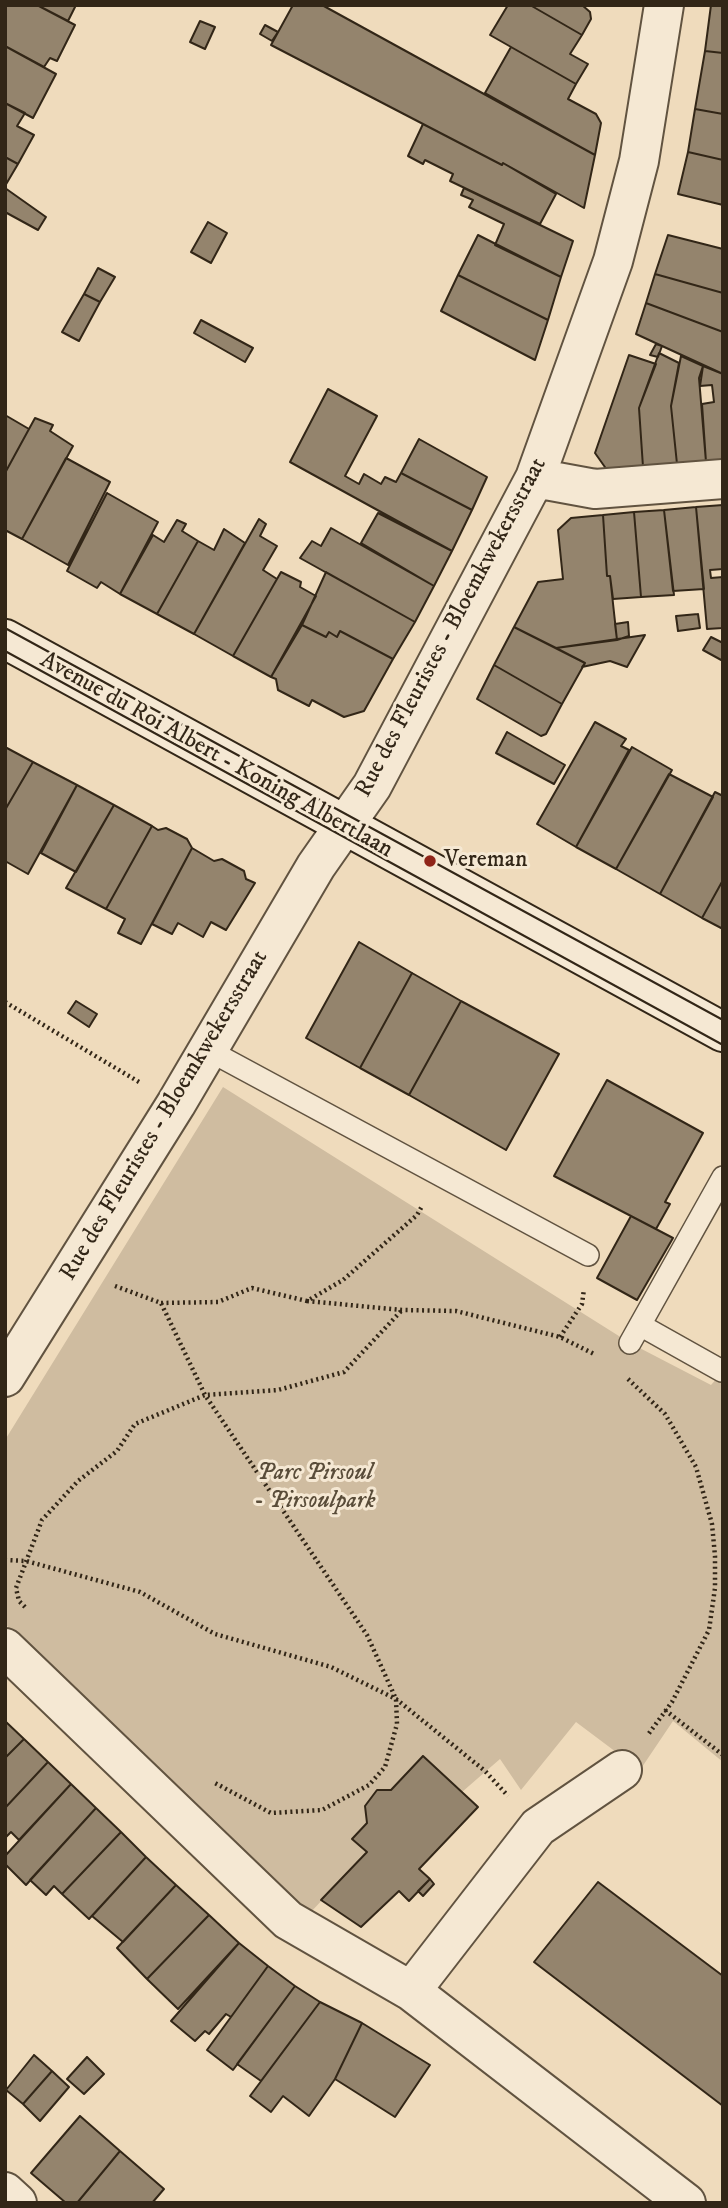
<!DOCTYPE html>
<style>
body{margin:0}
#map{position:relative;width:728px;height:2208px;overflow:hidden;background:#efdbbc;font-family:"IM FELL DW Pica",serif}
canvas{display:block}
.frame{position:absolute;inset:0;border:7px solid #322617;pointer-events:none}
</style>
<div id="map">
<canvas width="728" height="2208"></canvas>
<div class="frame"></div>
</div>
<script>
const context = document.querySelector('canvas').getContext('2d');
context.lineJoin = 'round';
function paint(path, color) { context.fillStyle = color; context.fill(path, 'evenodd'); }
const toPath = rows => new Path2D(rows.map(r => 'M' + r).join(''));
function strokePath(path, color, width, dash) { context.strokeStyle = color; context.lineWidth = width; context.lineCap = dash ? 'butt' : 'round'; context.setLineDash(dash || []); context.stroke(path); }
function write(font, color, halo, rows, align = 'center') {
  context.font = font + ' "IM FELL DW Pica",serif'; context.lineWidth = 6; context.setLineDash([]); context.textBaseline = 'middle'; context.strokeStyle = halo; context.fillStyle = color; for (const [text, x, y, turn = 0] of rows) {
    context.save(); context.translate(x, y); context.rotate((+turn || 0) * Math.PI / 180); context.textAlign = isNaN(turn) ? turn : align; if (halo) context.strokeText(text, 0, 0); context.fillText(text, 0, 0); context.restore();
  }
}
paint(toPath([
 [223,1087,630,1343,711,1385,718,1377,723,1379,723,1762,673,1721,640,1770,576,1722,521,1790,500,1759,462,1792,423,1757,391,1790,377,1790,365,1806,367,1823,352,1839,367,1852,310,1913,5,1624,5,1440]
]), '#cfbca0');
const building = toPath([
 [5,5,37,5,75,25,57,61,50,58,44,67,5,46,5,5],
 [37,5,76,5,68,21,37,5],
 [293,5,322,5,595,155,584,208,503,163,502,165,271,45,293,5],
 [508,5,530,5,582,35,570,54,588,64,576,84,490,35,508,5],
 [530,5,582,5,590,12,591,19,582,35,530,5],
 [711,5,723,5,723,53,705,51,711,5],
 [200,21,215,27,205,49,190,42,200,21],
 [265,25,278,32,272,41,260,34,265,25],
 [5,46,56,74,33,118,5,103,5,46],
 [511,47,576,84,568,99,596,114,601,123,595,155,485,93,511,47],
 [705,51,723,53,723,114,695,109,705,51],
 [5,103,25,113,17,126,34,135,18,164,5,157,5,103],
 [695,109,723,114,723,160,688,152,695,109],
 [423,124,502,165,503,163,556,194,540,224,450,181,453,174,425,160,423,164,408,156,423,124],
 [688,152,723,160,723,205,678,194,688,152],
 [5,157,18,164,5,186,5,157],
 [5,188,46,217,38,230,5,212,5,188],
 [464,188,573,241,561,277,495,245,504,224,469,207,473,200,461,195,464,188],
 [208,222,227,233,211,263,191,252,208,222],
 [478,235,561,277,548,320,458,275,478,235],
 [668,235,723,249,723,293,655,274,668,235],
 [98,268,115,277,100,302,84,294,98,268],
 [655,274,723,293,723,332,646,303,655,274],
 [458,275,548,320,535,360,441,311,458,275],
 [84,294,100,302,79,341,62,332,84,294],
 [646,303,723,332,723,374,636,334,646,303],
 [201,320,253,348,245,362,194,333,201,320],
 [656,344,662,346,658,357,650,355,656,344],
 [659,353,679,363,671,406,677,464,643,467,639,408,659,353],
 [629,355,656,364,639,408,643,467,607,470,595,453,629,355],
 [681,356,703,366,699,378,706,462,677,464,671,406,681,356],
 [703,366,723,374,723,461,706,462,702,404,714,402,712,385,700,386,703,366],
 [328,389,377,416,345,476,359,484,364,474,381,484,385,477,396,482,401,473,472,510,452,551,290,462,328,389],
 [5,415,29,429,5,473,5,415],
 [35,418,53,425,50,431,73,446,22,539,5,530,5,473,35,418],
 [419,439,487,477,472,510,401,473,419,439],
 [66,458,110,482,68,565,22,539,66,458],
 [107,493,158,522,120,594,101,582,97,588,67,571,107,493],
 [723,505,723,569,710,570,711,578,723,577,723,628,707,629,696,507,723,505],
 [696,507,704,589,673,591,664,510,696,507],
 [664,510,674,595,641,597,634,512,664,510],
 [634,512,641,597,613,599,610,576,607,576,603,515,634,512],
 [378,513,452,551,434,586,361,543,378,513],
 [603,515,607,576,610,576,617,640,556,648,514,627,538,582,563,579,558,530,571,518,603,515],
 [259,519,266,524,260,536,277,546,263,570,277,579,233,656,194,634,259,519],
 [177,520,186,524,182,531,198,541,157,614,120,594,153,535,164,542,177,520],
 [331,528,434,586,415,622,300,558,312,541,321,546,331,528],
 [224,529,245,543,194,634,157,614,198,541,214,550,224,529],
 [281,572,301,582,300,587,316,596,271,677,233,656,281,572],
 [326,572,415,622,393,659,340,631,337,637,329,632,326,637,302,625,326,572],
 [698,614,700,628,678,631,676,616,698,614],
 [628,622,629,636,617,640,615,624,628,622],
 [302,625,326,637,329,632,337,637,340,631,393,659,364,711,344,717,312,700,309,706,278,690,276,679,271,677,302,625],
 [514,627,585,663,562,704,494,665,514,627],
 [645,635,627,667,610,661,582,667,585,663,556,648,645,635],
 [711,637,723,643,723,661,703,650,711,637],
 [494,665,562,704,546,734,541,736,477,699,494,665],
 [595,722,626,739,621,746,629,750,576,847,537,824,595,722],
 [507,732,565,765,554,784,496,753,507,732],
 [5,747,33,762,5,810,5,747],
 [632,747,672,770,616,869,576,847,632,747],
 [33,762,77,785,28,874,5,861,5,810,33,762],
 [669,774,713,797,660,894,616,869,669,774],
 [77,785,114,805,76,872,41,853,77,785],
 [715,792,723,796,723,880,702,918,660,894,715,792],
 [114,805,152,826,106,909,66,888,114,805],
 [152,826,158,830,166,828,187,839,192,848,141,944,118,933,125,919,106,909,152,826],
 [192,848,214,861,222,859,244,871,246,879,255,883,226,930,211,922,203,937,178,923,172,934,152,924,192,848],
 [723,880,723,929,702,918,723,880],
 [359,942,412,973,360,1068,306,1038,359,942],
 [412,973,461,1001,409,1095,360,1068,412,973],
 [76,1001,97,1014,89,1027,68,1013,76,1001],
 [461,1001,559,1054,506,1150,409,1095,461,1001],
 [607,1080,703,1133,665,1202,670,1204,656,1229,554,1176,607,1080],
 [631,1216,673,1238,637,1300,597,1278,631,1216],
 [5,1721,24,1739,5,1758,5,1721],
 [24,1739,48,1762,5,1808,5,1758,24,1739],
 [423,1756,478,1807,419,1869,430,1879,409,1901,399,1891,361,1927,321,1900,367,1852,352,1839,367,1823,365,1806,377,1790,391,1790,423,1756],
 [48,1762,71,1784,19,1840,11,1832,5,1838,5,1808,48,1762],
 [71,1784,96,1808,26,1885,5,1864,5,1856,71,1784],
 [96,1808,121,1832,62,1894,54,1886,46,1895,30,1880,96,1808],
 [121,1832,146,1857,89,1919,62,1894,121,1832],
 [146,1857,176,1885,123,1942,92,1916,146,1857],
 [430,1879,434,1884,423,1896,418,1891,430,1879],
 [598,1882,723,1976,723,2106,534,1962,598,1882],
 [176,1885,209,1915,147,1979,117,1948,176,1885],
 [209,1915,239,1943,178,2009,147,1979,209,1915],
 [239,1943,268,1966,231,2017,226,2014,209,2034,205,2031,195,2041,171,2021,239,1943],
 [268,1966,295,1986,233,2070,207,2050,268,1966],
 [295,1986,320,2002,261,2081,237,2064,295,1986],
 [320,2002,362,2023,335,2079,309,2116,283,2096,271,2112,250,2096,320,2002],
 [362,2023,430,2065,395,2117,335,2079,362,2023],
 [34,2055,52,2071,23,2104,6,2090,34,2055],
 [87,2057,104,2074,84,2094,67,2079,87,2057],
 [52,2071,69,2087,40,2121,23,2104,52,2071],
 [80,2116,120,2151,77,2203,66,2203,31,2173,80,2116],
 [120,2151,164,2189,152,2203,77,2203,120,2151]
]);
paint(building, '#94846d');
strokePath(building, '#322617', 2);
const lane = toPath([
 [208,1050,588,1255],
 [640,1325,722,1371],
 [630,1343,723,1177]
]);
const street = toPath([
 [535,478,595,489,723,479],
 [5,1377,176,1104,316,866,372,786,535,478,613,261,639,161,664,5],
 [5,1648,288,1920,411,1991,686,2203],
 [411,1991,538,1827,622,1770],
 [5,2192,17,2203]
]);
const secondary = toPath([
 [5,639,723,1032]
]);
strokePath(lane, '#615340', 24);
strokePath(street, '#615340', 42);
strokePath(secondary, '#322617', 42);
strokePath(toPath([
 [5,1002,139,1082],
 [115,1286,161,1303,205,1395,367,1635,396,1699,397,1724,385,1767,369,1785,322,1810,271,1813,213,1782],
 [307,1301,402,1310,456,1311,560,1337,596,1355],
 [161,1303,218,1302,252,1288,307,1301,343,1280,417,1215,422,1206],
 [560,1337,582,1304,584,1289],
 [628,1379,665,1414,696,1467,712,1524,715,1556,715,1588,709,1630,672,1702,647,1736],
 [5,1560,26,1561,140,1592,215,1634,331,1667,396,1699,485,1771,508,1796],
 [25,1607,19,1601,16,1588,42,1520,78,1481,117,1451,135,1424,205,1395,278,1390,344,1372,402,1310],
 [665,1710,723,1755]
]), '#322617', 4.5, [2, 3.5]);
strokePath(lane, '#f5e8d3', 21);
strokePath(street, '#f5e8d3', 38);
strokePath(secondary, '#f5e8d3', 38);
strokePath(toPath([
 [5,628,723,1020],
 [5,651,723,1045]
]), '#322617', 2);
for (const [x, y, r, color] of [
 [430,861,7,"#8f2418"]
]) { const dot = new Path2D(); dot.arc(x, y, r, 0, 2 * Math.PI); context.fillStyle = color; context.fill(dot); strokePath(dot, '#f5e8d3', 2.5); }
write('24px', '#322617', '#f5e8d3', [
 ["Rue des Fleuristes - Bloemkwekersstraat",452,628,-62],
 ["Avenue du Roi Albert - Koning Albertlaan",216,756,29],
 ["Rue des Fleuristes - Bloemkwekersstraat",165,1116,-59]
]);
write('24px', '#322617', '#f5e8d3', [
 ["Vereman",444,861]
], 'left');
write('italic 24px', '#594c39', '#f5e8d3', [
 ["Parc Pirsoul",315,1474],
 ["- Pirsoulpark",315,1502]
]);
</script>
